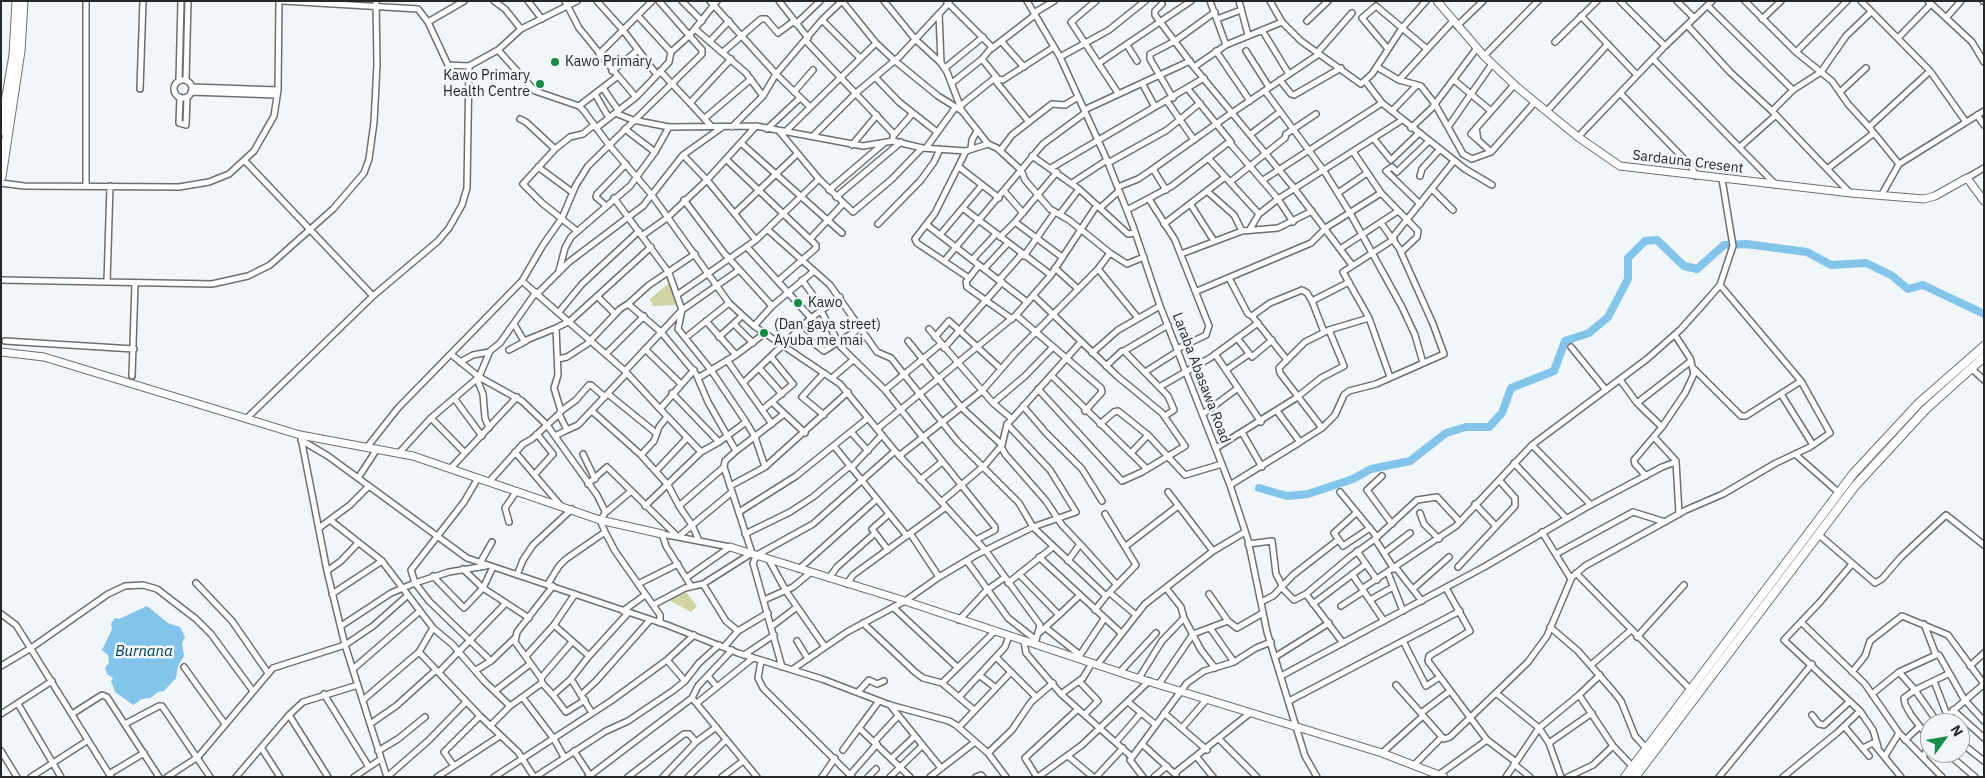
<!DOCTYPE html>
<style>
body{margin:0}
#map{position:relative;width:1985px;height:778px;overflow:hidden;background:#f1f6f9;font-family:"IBM Plex Sans",sans-serif}
canvas{display:block}
.frame{position:absolute;inset:0;border:2px solid #252628;pointer-events:none}
.north{position:absolute;left:1920px;top:713px;width:50px;height:50px;box-sizing:border-box;background:#f1f6f9;border:1px solid #9fa3a5;border-radius:50%;rotate:58deg;font-size:14px;font-weight:700;line-height:20px;text-align:center;color:#252628}
.north::after{content:'';display:block;margin:auto;width:18px;height:22px;background:#168c46;clip-path:polygon(50% 0,100% 100%,50% 72%,0 100%)}
</style>
<div id="map">
<canvas width="1985" height="778"></canvas>
<div class="frame"></div>
<div class="north">N</div>
</div>
<script>
const context = document.querySelector('canvas').getContext('2d');
context.lineJoin = 'round';
function paint(path, color) { context.fillStyle = color; context.fill(path, 'evenodd'); }
const toPath = rows => new Path2D(rows.map(r => 'M' + r).join(''));
function strokePath(path, color, width, dash) { context.strokeStyle = color; context.lineWidth = width; context.lineCap = dash ? 'butt' : 'round'; context.setLineDash(dash || []); context.stroke(path); }
function write(font, color, halo, rows, align = 'center') {
  context.font = font + ' "IBM Plex Sans",sans-serif'; context.lineWidth = 5; context.setLineDash([]); context.textBaseline = 'middle'; context.strokeStyle = halo; context.fillStyle = color; for (const [text, x, y, turn = 0] of rows) {
    context.save(); context.translate(x, y); context.rotate((+turn || 0) * Math.PI / 180); context.textAlign = isNaN(turn) ? turn : align; if (halo) context.strokeText(text, 0, 0); context.fillText(text, 0, 0); context.restore();
  }
}
paint(toPath([
 [669,283,681,305,653,306,650,299],
 [686,592,697,606,691,612,669,600]
]), '#d1d5a4');
paint(toPath([
 [147,606,168,623,180,627,185,637,182,643,184,656,178,666,176,678,164,691,158,692,150,698,142,699,133,705,115,692,111,681,113,678,107,674,105,668,109,663,108,655,102,650,112,629,111,623,115,618,119,619]
]), '#83c4eb');
strokePath(toPath([
 [1259,488,1287,496,1308,494,1353,479,1371,469,1410,461,1446,433,1466,427,1489,427,1502,413,1511,388,1554,371,1565,341,1589,333,1608,317,1628,279,1628,258,1645,241,1657,240,1684,266,1697,269,1724,245,1746,244,1807,252,1831,265,1866,263,1891,275,1908,289,1923,285,1984,314]
]), '#83c4eb', 8);
const street = toPath([
 [283,1,418,9,428,22,448,65,469,66,498,50,535,91,579,106,584,111,609,145,651,194,729,303,754,326,840,384,895,451,986,551,1040,625,1035,644],
 [494,1,505,9,521,29],
 [528,1,542,19],
 [565,1,579,28,618,76,579,106],
 [597,1,623,30,657,75],
 [682,1,702,21],
 [710,1,776,74,810,107],
 [779,1,808,38],
 [842,1,876,43,894,60,938,96,962,111,988,144,997,148,1021,170,1025,180,1050,209,1069,220,1110,253,1127,264,1144,257],
 [884,1,915,39,941,63],
 [1027,1,1060,57,1107,160,1133,226,1160,306,1230,485,1248,540,1267,632,1305,756,1317,777],
 [1096,1,1071,22,1118,93],
 [1210,1,1226,45],
 [1239,1,1248,35],
 [1270,1,1282,22,1301,41,1361,84,1372,74,1402,28,1426,1],
 [1620,1,1665,46],
 [1677,1,1694,18],
 [1745,1,1796,52,1832,81,1848,104,1869,127,1899,164],
 [1861,1,1930,71,1966,122],
 [1928,1,1972,42,1984,62],
 [1983,1,1984,1],
 [947,2,992,47,982,59,952,83],
 [1162,4,1155,11,1155,15,1194,67,1294,188,1352,265],
 [1708,6,1793,90],
 [1034,13,1054,1],
 [939,14,941,63,947,72,962,111],
 [638,16,671,52],
 [1581,16,1637,75],
 [1946,18,1961,1],
 [1217,19,1241,10],
 [1762,19,1781,1],
 [822,20,859,57],
 [1307,21,1328,1],
 [428,22,464,1],
 [796,24,820,1],
 [1687,25,1730,72,1772,111,1850,193],
 [1457,26,1483,1],
 [695,29,746,73,763,96],
 [1262,30,1289,74],
 [1898,38,1931,4],
 [805,40,893,133,893,141],
 [710,41,729,21],
 [1001,41,1024,67],
 [1555,42,1597,1],
 [1127,45,1137,61],
 [991,49,1035,15],
 [1388,49,1362,18,1376,6,1427,49],
 [498,50,521,29,577,1],
 [1216,51,1250,101],
 [1246,51,1269,87],
 [723,52,761,19,766,19,778,33,794,21],
 [1796,52,1847,1],
 [1317,53,1352,13],
 [599,54,652,1],
 [1484,56,1538,1],
 [1060,57,1109,30,1145,1],
 [982,59,998,79,1003,80,1054,47],
 [1653,59,1776,185],
 [1099,63,1191,1],
 [1194,67,1226,45,1282,22],
 [1377,67,1399,80,1421,86,1435,104,1463,154,1472,159,1491,152,1535,102],
 [945,68,983,37],
 [612,71,638,50],
 [660,71,690,103,731,59],
 [618,76,636,97],
 [875,77,899,102,937,132],
 [994,79,1029,122],
 [179,80,181,1],
 [186,80,188,1],
 [1280,80,1291,94,1294,95,1341,68],
 [1399,80,1453,21],
 [1454,80,1491,111],
 '174 89a9 9 0 1 1 18 0a9 9 0 1 1-18 0Z',
 [1366,82,1382,103],
 [1142,83,1155,107],
 [192,87,278,90],
 [603,88,618,110],
 [140,89,143,1],
 [1188,89,1231,142],
 [1265,91,1324,171,1350,213,1402,307,1415,335,1423,363],
 [191,92,277,95],
 [794,92,813,70],
 [1840,92,1866,68],
 [1620,93,1691,166,1696,176],
 [595,94,609,118],
 [180,97,179,123,186,125,187,97],
 [1173,98,1150,59,1150,54,1175,41,1215,12],
 [1167,101,1194,140],
 [690,103,711,126],
 [960,106,996,77],
 [1084,110,1190,61],
 [1392,111,1417,85],
 [1547,111,1608,44],
 [1772,111,1793,90,1821,72,1846,36,1871,12],
 [615,113,633,120,669,127,756,126,863,146,893,141,922,148,966,151,988,144],
 [1977,115,1984,125],
 [705,118,751,79],
 [520,119,526,122,555,149],
 [732,127,763,96,776,74,822,20,842,1],
 [1448,127,1492,64],
 [1869,127,1930,71],
 [596,128,636,97,657,75,669,62,671,52,689,36,717,1],
 [1411,128,1432,108,1477,48],
 [1476,128,1478,140,1491,152],
 [625,129,655,152],
 [767,129,800,98],
 [779,131,819,179,853,212,892,179,922,148],
 [785,132,876,43],
 [1251,134,1280,112],
 [894,135,913,113],
 [813,136,856,93,899,57,949,3],
 [1578,137,1665,46,1712,1],
 [1374,139,1391,160,1419,133],
 [1478,140,1471,134,1514,85],
 [741,143,842,233],
 [852,145,877,115],
 [1741,146,1776,115],
 [926,148,955,108],
 [971,149,972,140,977,131],
 [966,151,935,213,915,239,917,243,969,278],
 [1000,151,1012,135,1052,104,1065,105,1078,97],
 [1354,153,1381,193,1418,231,1417,237,1401,252],
 [683,155,707,180,756,240],
 [1032,156,1079,189,1128,234,1135,233],
 [1208,158,1259,214],
 [727,160,816,245,816,248,778,281],
 [245,161,373,296,246,419],
 [1108,163,1167,130,1200,103],
 [538,167,572,192],
 [959,167,999,198],
 [1051,168,1204,78],
 [1153,169,1166,190],
 [1827,169,1874,133],
 [1057,172,1015,222,1062,257],
 [1420,176,1422,169,1440,149],
 [1967,178,1984,168],
 [1263,180,1382,103,1465,169,1492,185],
 [1230,182,1285,138,1286,134,1316,114],
 [1,183,24,186,179,187,209,182,229,174,254,151,274,116,278,90,279,1],
 [1072,183,1107,160],
 [86,186,86,1],
 [1118,187,1138,179,1150,171,1233,112,1319,54],
 [1432,189,1453,210],
 [829,190,884,143],
 [1004,191,1023,213],
 [1208,192,1234,215,1242,231],
 [1338,193,1367,173],
 [1881,196,1899,164,1984,111],
 [836,197,901,142],
 [614,198,669,273,682,310,678,329,711,370,746,422,755,437,765,467],
 [1149,199,1175,240,1209,326,1206,335,1177,349],
 [684,200,724,253,772,306],
 [1420,204,1386,171,1392,167,1397,172,1429,141],
 [605,205,596,197,597,194,626,164],
 [1191,205,1214,241],
 [1100,208,1119,191],
 [964,209,1051,275],
 [1127,210,1172,186,1229,142,1278,199,1293,222],
 [735,213,796,155],
 [1060,214,1079,189],
 [878,224,921,180,934,162,940,149],
 [1164,224,1225,177],
 [927,225,1027,302],
 [1250,229,1259,214,1278,199,1402,120],
 [768,230,830,285,877,352,891,358,957,441,1019,503,1033,527,1106,596,1136,565,1105,514],
 [577,231,542,203,523,184,555,149,570,137,583,134,594,125],
 [643,235,667,218,707,180,756,126],
 [940,235,982,185],
 [1000,237,1015,222],
 [1393,237,1454,161],
 [810,239,843,204],
 [747,247,811,318],
 [1340,249,1398,211],
 [1181,254,1242,231,1278,228,1312,211],
 [1024,256,1055,212],
 [945,260,1043,144,1085,113],
 [972,260,996,234],
 [979,265,966,282,967,287,1012,319],
 [1055,268,1078,289],
 [984,269,1008,243],
 [1098,269,1138,318],
 [559,271,565,248,571,237,630,186,655,152,669,127],
 [1229,278,1248,314,1252,316,1287,360],
 [1,280,212,284,248,276,270,265,333,209,364,173,369,159,374,122,377,65,376,1],
 [802,280,823,309],
 [999,280,1022,254],
 [522,281,625,371,660,409,694,370],
 [107,282,110,186],
 [1197,291,1311,243,1327,227,1381,193],
 [537,294,569,262,643,206,683,155,721,128],
 [677,295,756,240,819,179],
 [373,296,438,241,449,228,462,205,467,188,469,66],
 [597,296,615,314],
 [1034,296,1117,376,1162,413,1185,446,1142,472,1122,481,1038,389],
 [1312,301,1349,282],
 [628,304,661,332,696,374,708,402,736,451],
 [821,311,841,347,885,390,995,527,995,530,976,540],
 [559,312,582,284,639,231],
 [1016,315,1101,388,1102,392,1085,411],
 [1252,316,1270,303,1302,290,1307,293,1312,301,1324,332],
 [706,321,736,355],
 [514,324,524,341,556,328],
 [734,324,753,343],
 [754,326,772,306,814,271],
 [929,329,993,403,1012,419],
 [798,331,824,351,859,329],
 [689,335,729,303],
 [719,337,742,316],
 [935,337,949,321,1001,369],
 [1237,338,1252,357,1272,340],
 [5,341,134,349],
 [908,341,962,408,1002,445],
 [1571,347,1606,390],
 [944,348,1002,282],
 [645,349,681,384],
 [509,350,526,341],
 [1124,351,1168,325],
 [1092,353,1118,330,1160,306],
 [606,354,644,316],
 [1215,354,1261,422],
 [452,355,479,377,522,401,547,425,597,495,605,511,604,515,600,520,605,532,615,551,660,615,660,623],
 [558,359,567,357,587,344,620,309,628,304,649,285,695,254],
 [727,360,772,424],
 [460,362,473,355,489,352],
 [1106,366,1122,351,1124,351,1168,396,1174,410,1165,416],
 [759,368,782,394],
 [1693,368,1741,416,1746,416,1801,381],
 [1971,368,1984,380],
 [1226,370,1249,354],
 [625,371,682,310,739,270],
 [1145,372,1178,351],
 [1051,375,1147,469],
 [132,376,135,283],
 [1390,377,1369,318,1343,272,1394,239],
 [698,378,736,355,765,333],
 [832,378,853,360],
 [477,379,483,394,485,418,489,428],
 [1621,381,1637,403,1662,427],
 [743,383,811,318,840,297],
 [1161,386,1210,358,1258,323],
 [885,390,941,344],
 [672,393,719,442],
 [608,394,656,433],
 [1781,394,1813,445],
 [454,398,482,436],
 [772,402,805,433],
 [993,403,1025,376,1053,347],
 [1637,403,1691,361],
 [1023,406,1046,433,1082,469,1102,501],
 [660,409,701,452],
 [762,410,793,384,771,357],
 [561,411,576,400,589,385,591,385,605,397],
 [592,411,641,455,668,485,679,506],
 [1203,414,1238,388],
 [824,415,802,397,824,373],
 [431,418,465,453],
 [1100,424,1114,412,1118,411,1148,435,1185,475,1222,464],
 [1322,428,1280,373,1279,368,1305,342,1329,330,1369,318],
 [877,429,1016,315,1051,275,1097,205],
 [567,430,578,425,627,373],
 [851,432,868,451],
 [1243,434,1262,467],
 [555,436,567,430,559,414,561,411,554,388,558,375,556,328,570,321,651,247],
 [1654,437,1676,461,1679,514],
 [301,438,327,571,345,645,387,777],
 [301,440,328,456,467,558,667,625,738,653,822,679,890,705,949,721,956,725,988,753,1006,777],
 [1300,442,1322,428,1335,415,1344,395,1349,391,1376,384,1444,354,1433,324,1399,248,1381,223],
 [1532,445,1591,505],
 [368,446,398,408,522,281,543,245,562,218,576,185,588,166,702,54,702,50,659,1],
 [834,446,907,536],
 [1001,446,1005,454,1046,501,1062,525,1080,544,1068,561],
 [1216,448,1296,398,1321,378,1344,366,1329,330],
 [515,452,561,506],
 [399,453,431,418,479,377,490,351,500,343,536,292],
 [1131,453,1148,435],
 [583,454,595,479],
 [1795,454,1838,492],
 [641,455,654,441,659,427,667,417],
 [899,456,982,391,1015,353,1098,269,1110,253],
 [1514,463,1566,518],
 [451,468,517,397],
 [851,468,882,435],
 [656,471,687,438],
 [535,474,553,454,537,434],
 [1382,476,1367,490,1392,524],
 [1646,476,1635,464,1634,460,1662,427,1685,393,1694,374,1690,358,1675,335],
 [358,478,377,449],
 [478,478,464,502,411,570,415,583,429,601,491,661],
 [920,480,942,462],
 [489,482,523,444,532,439,559,414],
 [588,484,607,467,678,537,732,492],
 [1230,485,1300,442,1277,411],
 [730,486,765,467,848,392],
 [1168,492,1213,551],
 [1340,492,1377,537],
 [941,502,985,465,1002,445,1007,424,1012,419,1081,342],
 [1475,504,1496,526],
 [645,506,701,452,719,442,746,422],
 [739,512,796,476,868,418],
 [605,513,630,492],
 [1356,513,1334,533,1343,546,1370,528],
 [1420,513,1424,524,1439,539],
 [330,520,382,561,433,628,452,644,484,681,510,706],
 [509,522,505,508,516,492],
 [319,528,350,505,369,486],
 [1542,532,1571,579],
 [910,533,939,577],
 [745,534,790,512,813,497,850,466],
 [1818,534,1875,583,1882,579,1901,557,1946,515,1984,545],
 [1375,539,1394,569],
 [699,541,692,525,679,506,724,467,725,461,736,451,784,414],
 [1080,544,1117,585],
 [1248,544,1272,541,1276,574,1282,585],
 [1126,546,1178,506],
 [888,550,872,529,889,514],
 [1357,551,1377,580],
 [1384,553,1410,533],
 [1556,554,1633,512,1665,522],
 [1039,557,1121,633],
 [769,560,786,591,825,647],
 [967,561,1008,618,1036,640],
 [480,563,492,542],
 [1852,564,1820,602,1784,640,1860,711,1873,730,1878,747],
 [1458,567,1515,506,1515,498,1499,480],
 [1396,568,1422,601],
 [463,569,483,588,529,618],
 [799,569,877,499],
 [327,571,341,561,358,543],
 [1388,573,1403,611],
 [1576,573,1690,689],
 [1019,574,1059,615,1039,633],
 [1352,574,1384,621],
 [517,575,523,560,533,545,572,509],
 [433,576,464,608,483,588,493,567],
 [686,578,730,547],
 [829,578,837,567,874,534],
 [196,583,232,621,268,673],
 [1008,583,1053,547],
 [548,584,559,566,566,559,605,532],
 [638,584,678,564],
 [703,584,726,621,738,631],
 [847,584,853,575,946,507],
 [553,586,517,632,515,642,541,678,542,683,553,695],
 [691,586,666,546,662,534,730,547],
 [1281,587,1294,600,1306,594,1350,557,1375,539,1417,500,1437,497,1460,522],
 [1166,588,1181,607,1184,618,1201,650,1215,668],
 [1363,588,1456,526,1532,445,1647,359,1681,329,1707,300,1720,285,1733,246,1722,179],
 [1446,588,1470,631,1429,656,1428,661,1487,740,1516,762],
 [1413,589,1449,557],
 [1110,593,1135,614],
 [332,594,382,561],
 [1209,594,1228,621],
 [1306,594,1343,643],
 [764,600,793,587,810,573],
 [1370,600,1393,587],
 [1261,602,1273,596,1293,575,1338,540],
 [1313,604,1366,564],
 [653,605,685,588,703,584,752,553,724,467],
 [1341,606,1364,591],
 [893,607,957,667],
 [1095,610,1106,596],
 [623,611,645,595],
 [1,614,16,625,111,777],
 [1059,615,1079,596],
 [959,620,987,590,1004,578],
 [1801,622,1865,684,1899,733,1942,777],
 [863,623,915,672,923,678,942,683],
 [1924,624,1936,655,1939,655,1964,699,1984,721],
 [554,625,589,656],
 [341,626,391,593,415,583,449,572,486,566],
 [772,626,797,607],
 [1550,627,1578,651,1613,691,1621,701,1635,736,1646,748],
 [1046,628,1080,655],
 [1210,628,1234,662],
 [1637,637,1684,585],
 [797,641,808,659],
 [1024,641,1026,653,1061,694,1132,757],
 [1403,641,1426,686,1440,677],
 [724,647,738,631,768,613],
 [419,652,480,716,518,752,534,777],
 [744,655,774,635],
 [526,656,554,625,575,594],
 [996,657,1036,697],
 [1275,657,1329,623],
 [1078,658,1104,619],
 [667,660,685,681],
 [761,661,758,678,763,688,852,777],
 [1097,665,1145,604,1213,551,1245,532],
 [1591,665,1631,630],
 [1,666,31,648,108,594,125,586,143,585,157,589,196,619,211,634,253,691],
 [1970,666,1984,653],
 [184,667,225,724],
 [782,667,753,563,757,555,813,524,895,451],
 [353,669,420,611],
 [793,669,847,632,905,601,939,577,976,555,1033,527,1076,512,1050,470,1007,424],
 [476,670,491,661,515,638],
 [439,672,506,603],
 [1120,672,1156,633],
 [1852,672,1865,656,1870,641,1902,616,1948,635,1984,684],
 [1899,672,1915,690,1938,723],
 [979,675,996,688],
 [708,676,717,687],
 [1281,676,1484,567,1585,508,1662,467,1676,462],
 [541,678,572,642],
 [1139,678,1162,641,1184,618],
 [571,679,592,713],
 [1079,681,1098,701,1085,714],
 [1934,681,1947,715],
 [1159,684,1193,634,1228,621,1237,628,1263,613],
 [1396,685,1442,737,1444,739,1450,737,1528,662,1547,636,1572,577,1585,566,1686,510,1723,494,1776,463,1810,447,1830,433,1801,381,1720,285],
 [495,691,530,664],
 [858,692,869,680,877,684,884,681],
 [1496,693,1539,728,1549,743,1561,777],
 [324,694,369,767],
 [1061,694,1083,678,1092,663],
 [1872,694,1899,672,1936,655],
 [581,695,596,681,650,620],
 [1579,695,1600,675],
 [959,697,1005,647,1009,636],
 [523,698,554,739,564,757],
 [692,698,757,777],
 [363,700,419,652,433,628],
 [585,700,566,712,553,695,571,679,589,656,628,613],
 [879,701,859,728,910,777],
 [1289,701,1460,611],
 [1128,702,1156,725],
 [697,703,753,658],
 [18,704,61,777],
 [890,705,941,768],
 [974,710,942,683,994,632],
 [1953,710,1984,738],
 [1164,713,1207,750],
 [1421,713,1450,691],
 [1,714,52,681],
 [72,714,102,695,107,697,159,777],
 [289,715,328,777],
 [1812,715,1819,724,1824,725,1849,702],
 [1939,723,1984,684],
 [125,724,159,706,162,706,210,777],
 [370,724,396,706,436,670],
 [490,726,510,706,542,683],
 [1844,726,1869,756],
 [959,727,1011,672],
 [1182,728,1207,699],
 [1219,739,1257,777],
 [1930,739,1911,715,1905,704,1904,698,1915,690,1948,674],
 [1905,740,1919,727],
 [875,741,898,716],
 [1116,742,1141,713],
 [1960,742,1984,761],
 [1549,743,1592,713],
 [1142,744,1175,774],
 [1863,748,1873,743,1901,777],
 [262,749,280,777],
 [843,750,859,728],
 [1,751,17,777],
 [378,751,398,739,425,717],
 [574,751,591,777],
 [988,753,1012,730,1031,702,1053,683],
 [1382,753,1423,716],
 [1947,753,1975,777],
 [1068,756,1093,777],
 [1196,756,1213,777],
 [1885,756,1899,733],
 [1923,757,1930,743],
 [892,758,915,736],
 [1514,764,1530,777],
 [1414,765,1442,737],
 [454,766,444,752,480,716],
 [109,774,144,753],
 [850,775,877,744],
 [1437,776,1487,740],
 [31,777,87,741],
 [167,777,198,757,273,668,345,645,373,626,408,595],
 [236,777,289,715,303,702,358,685],
 [354,777,381,759],
 [387,777,429,740,466,702],
 [437,777,500,736],
 [494,777,611,701,667,660,694,635],
 [535,777,606,731,628,721,674,690,685,681,699,663,719,645],
 [588,777,692,698,698,686,732,650],
 [628,777,684,734,689,734,696,742],
 [663,777,696,742,715,728],
 [688,777,726,740],
 [722,777,743,761],
 [822,777,835,758],
 [868,777,876,769],
 [890,777,922,746],
 [930,777,975,742],
 [976,777,981,775,983,777],
 [1037,777,1025,758,1078,709],
 [1038,777,1082,745,1149,681],
 [1096,777,1123,748],
 [1143,777,1130,760,1187,683,1204,671,1234,662,1256,648,1271,642],
 [1154,777,1167,766],
 [1176,777,1176,772,1250,713],
 [1506,777,1539,728,1579,695,1613,746,1632,766],
 [1568,777,1593,765,1613,746],
 [1719,777,1812,664],
 [1783,777,1838,732,1860,711]
]);
const secondary = toPath([
 [1437,1,1484,56,1518,88,1578,137,1620,166,1851,193,1924,199,1935,196,1967,178,1984,201],
 [1,352,44,357,300,435,413,456,600,520,662,534],
 [730,547,905,601,1134,677,1382,753,1444,777]
]);
const primary = toPath([
 [1625,777,1853,474,1919,403,1984,346],
 [1635,777,1855,486,1926,409,1984,357]
]);
const highway = toPath([
 [1,131,14,55,17,1],
 [1,177,20,51,23,1]
]);
strokePath(street, '#6d7073', 8);
strokePath(secondary, '#6d7073', 9);
strokePath(primary, '#6d7073', 10);
strokePath(highway, '#6d7073', 11);
strokePath(street, '#fff', 5);
strokePath(secondary, '#fff', 7);
strokePath(primary, '#fff', 8);
strokePath(highway, '#fff', 9);
for (const [x, y, r, color] of [
 [555,62,5,"#168c46"],
 [540,84,5,"#168c46"],
 [798,303,5,"#168c46"],
 [764,333,5,"#168c46"]
]) { const dot = new Path2D(); dot.arc(x, y, r, 0, 2 * Math.PI); context.fillStyle = color; context.fill(dot); strokePath(dot, '#f1f6f9', 2); }
write('14px', '#252628', '#f1f6f9', [
 ["Kawo Primary",565,62],
 ["Kawo Primary",530,76,"right"],
 ["Health Centre",530,92,"right"],
 ["Kawo",808,303],
 ["(Dan gaya street)",774,325],
 ["Ayuba me mai",774,341]
], 'left');
write('14px', '#252628', '#f1f6f9', [
 ["Sardauna Cresent",1688,162,7],
 ["Laraba Abasawa Road",1201,378,69]
]);
write('italic 15px', '#003751', '#f1f6f9', [
 ["Burnana",144,652]
]);
</script>
